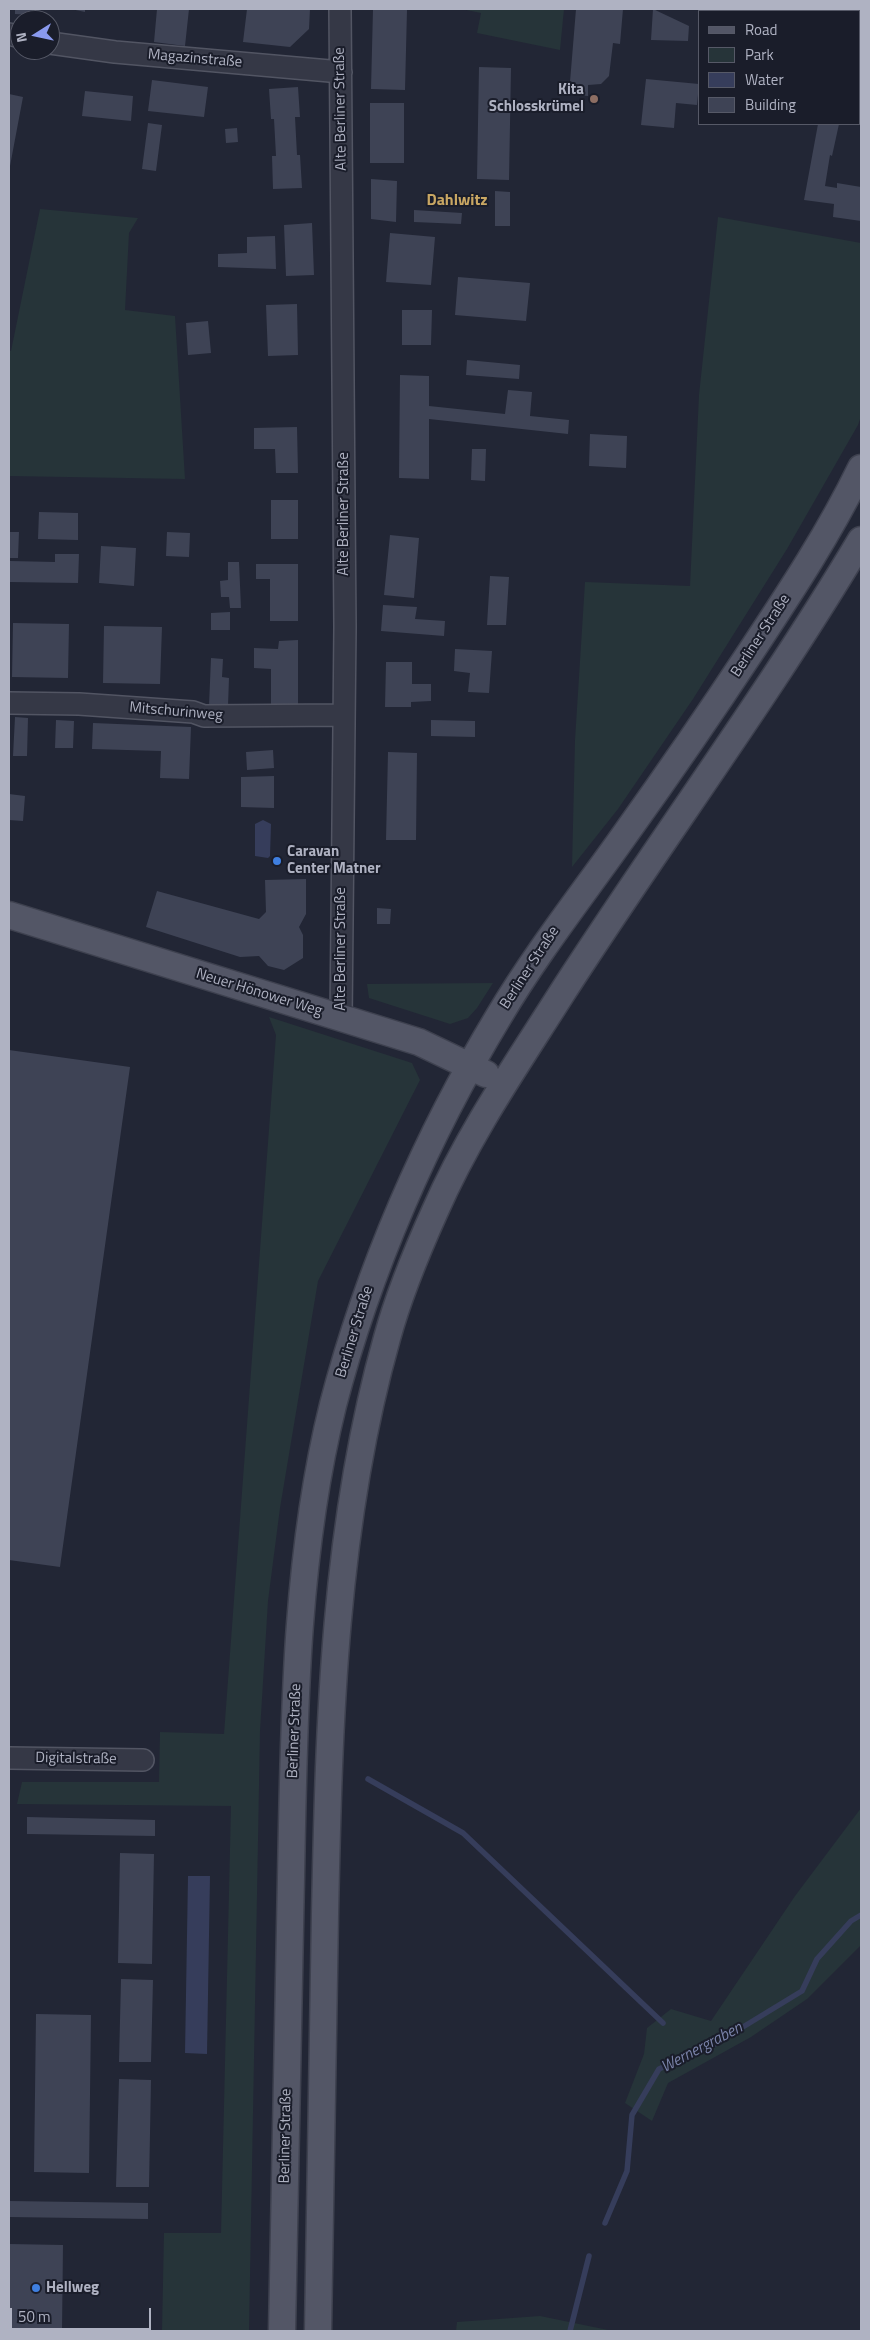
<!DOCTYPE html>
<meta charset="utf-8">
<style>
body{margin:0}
#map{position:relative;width:870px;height:2340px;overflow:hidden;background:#222635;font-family:"Titillium Web",sans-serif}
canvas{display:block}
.frame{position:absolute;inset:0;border:10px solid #afb2c2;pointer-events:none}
.legend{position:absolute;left:698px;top:10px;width:162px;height:115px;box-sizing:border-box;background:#1a1d2a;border:1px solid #565967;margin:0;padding:6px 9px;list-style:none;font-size:15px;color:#afb2c2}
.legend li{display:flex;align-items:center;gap:10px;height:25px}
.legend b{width:25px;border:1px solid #565967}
.north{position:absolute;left:10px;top:10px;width:50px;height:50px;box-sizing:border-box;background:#1a1d2a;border:1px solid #565967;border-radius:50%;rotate:260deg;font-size:14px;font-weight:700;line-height:20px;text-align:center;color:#afb2c2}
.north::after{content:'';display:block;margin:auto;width:18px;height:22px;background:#8999ee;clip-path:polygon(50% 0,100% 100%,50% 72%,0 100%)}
.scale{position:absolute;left:10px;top:2308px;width:141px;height:22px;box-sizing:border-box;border:2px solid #afb2c2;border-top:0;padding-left:6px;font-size:15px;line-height:18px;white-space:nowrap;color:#afb2c2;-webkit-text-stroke:4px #1a1d2a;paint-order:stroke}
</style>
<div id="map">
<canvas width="870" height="2340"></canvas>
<div class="frame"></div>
<ul class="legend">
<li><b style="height:6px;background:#535666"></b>Road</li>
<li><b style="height:14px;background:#263439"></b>Park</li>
<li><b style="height:14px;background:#363d5b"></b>Water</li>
<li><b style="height:14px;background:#3e4355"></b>Building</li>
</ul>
<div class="north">N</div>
<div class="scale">50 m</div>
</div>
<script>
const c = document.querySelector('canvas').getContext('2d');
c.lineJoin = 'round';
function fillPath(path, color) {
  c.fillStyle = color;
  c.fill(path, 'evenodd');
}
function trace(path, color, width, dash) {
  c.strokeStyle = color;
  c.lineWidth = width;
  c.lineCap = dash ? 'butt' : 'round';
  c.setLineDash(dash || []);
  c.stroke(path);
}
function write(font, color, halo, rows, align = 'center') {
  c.font = font + ' "Titillium Web",sans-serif';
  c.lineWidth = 4;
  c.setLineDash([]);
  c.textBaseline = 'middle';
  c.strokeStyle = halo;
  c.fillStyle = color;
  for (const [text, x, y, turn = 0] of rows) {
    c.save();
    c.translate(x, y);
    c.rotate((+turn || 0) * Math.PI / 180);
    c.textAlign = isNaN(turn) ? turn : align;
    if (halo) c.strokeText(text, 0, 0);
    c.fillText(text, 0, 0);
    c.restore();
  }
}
fillPath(new Path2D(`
 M462,9h102l-4,41 -83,-17 4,-20z
 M40,209l98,9 -9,15 -4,77 50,6 10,163 -176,-3v-126l2,1z
 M718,217l143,26v173l-3,9 -71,124 -94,150 -75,110 -46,58 3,-127 10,-158 105,4 9,-191z
 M493,983l-16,25 -9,10 -18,6 -81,-26 -2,-14z
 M269,1017l143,46 8,17 -102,201 -38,227 -12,93 -8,130 -11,600h-87l2,-98h57l10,-427 -214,-2 5,-22h137l1,-50 64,2 52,-699z
 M861,1808v137l-54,54 -56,38 -83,46 -16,38 -27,-18 19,-49 3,-26 24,-19 40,12 84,-125z
 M540,2316l73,15h-157l1,-9z`), '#263439');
fillPath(new Path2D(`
 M263,820l8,4 -1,32 -2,2 -13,-2v-32z
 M188,1876h22l-3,178 -22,-1z`), '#363d5b');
trace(new Path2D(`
 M368,1779l95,54 200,190
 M605,2223l22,-52 5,-56 27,-46 56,-25 87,-53 15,-32 34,-38 10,-6
 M570,2331l19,-75`), '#363d5b', 5.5);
fillPath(new Path2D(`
 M15,9h18v6l-18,-1z
 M71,9h14v3z
 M157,9h32l-4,37 -31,-4z
 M247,9h63l-1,20 -19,18 -47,-5z
 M373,9l34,1 -2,80 -34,-1z
 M576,9h47l-3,35 -7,-1 -4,33 -8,8 -13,1v11l-19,-2z
 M653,9l36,17 -1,15 -37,-1z
 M479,67l32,1 -2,112 -32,-1z
 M646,79l53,5 -2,21 -21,-2 -2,25 -33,-3z
 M152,80l56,7 -4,30 -56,-6z
 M298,87l2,30h-5l2,38h3l2,33 -29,1 -1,-33h4l-2,-37h-3l-2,-30z
 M85,91l48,5 -2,25 -49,-5z
 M9,94l14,3 -13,69h-1z
 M370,103h34v60h-34z
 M148,123l14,2 -6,46 -14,-2z
 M818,124h21l-7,32 -2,-1 -5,31 12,2v-5l24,4v34l-28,-4 1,-13 -30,-4z
 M237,128l1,14 -12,1 -1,-14z
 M371,179l26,2 -1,41 -25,-3z
 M495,191l15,1v34h-15z
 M414,210l48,3 -1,11 -47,-2z
 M312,223l2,52 -28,1 -2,-51z
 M390,233l45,4 -4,48 -45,-3z
 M275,236l1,33 -58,-2v-13l29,-1v-16z
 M458,277l72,6 -4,38 -71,-6z
 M297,304l1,51 -30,1 -2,-51z
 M402,310h30l-1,35h-29z
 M208,321l3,32 -23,2 -2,-32z
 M467,360l53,5 -1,14 -53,-4z
 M400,375l29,1v30l76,8 3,-24 24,2 -2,24 39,4 -1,14 -139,-15v60l-30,-1z
 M297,427l1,46h-22l-1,-24h-21v-21z
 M590,434l37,2 -1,32 -37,-2z
 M472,449h14l-1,32 -14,-1z
 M271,500h27v39h-27z
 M39,512l39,1v27l-40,-1z
 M9,532h10l-1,26h-9z
 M167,532l23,1 -1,24 -23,-1z
 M390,535l29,3 -5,60 -30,-3z
 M101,546l35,2 -2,38 -35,-3z
 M55,554h24l-1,29 -68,-1v-21l45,1z
 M228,562h11l2,46h-11l-1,-11h-8l-1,-16 8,-1z
 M256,564h42v57h-28v-42h-14z
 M490,576l19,1 -3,48h-19z
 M383,605l34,2 -2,12 30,2 -1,15 -63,-5z
 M230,612v18h-19v-17z
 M13,623l56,1 -1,54 -56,-1z
 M104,626l58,1 -2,57 -57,-1z
 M298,640v64h-27v-35l-17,-1v-20l24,1 1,-8z
 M455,649l37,2 -3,42 -21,-1 2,-19 -16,-2z
 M211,658l12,1 -1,18 7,1 -1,28h-19z
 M386,662h26v22h19v17l-20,1v5h-26z
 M15,717l13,1 -1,38h-14z
 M56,720l18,1 -1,27h-18z
 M431,720l44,1v16l-44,-1z
 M93,723l98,4 -2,52 -29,-1 1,-27 -69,-2z
 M273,750l1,18 -27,2 -1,-18z
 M388,752l29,1 -1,87h-30z
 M274,776v32l-33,-1v-30z
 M9,794l16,2 -2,25 -14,-1z
 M306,879v35l-7,13 4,8v23l-19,12 -16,-4 -9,-10 -19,1 -94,-30 11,-36 102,28 7,-7 -1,-32z
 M377,908l14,1 -1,15h-13z
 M9,1050l121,17 -70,500 -51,-7z
 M27,1817l128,3v16l-128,-2z
 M120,1853l34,1 -2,110 -34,-1z
 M121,1979l32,1 -2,82h-32z
 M36,2014l55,1 -2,158 -55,-1z
 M119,2079l32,1 -2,107h-33z
 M9,2201l139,2v16l-139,-2z
 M9,2244l54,1 -1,86h-53z`), '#3e4355');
const minor = new Path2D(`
 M340,9l5,618 -4,392
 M756,9l5,2
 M9,34l11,3
 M50,43l65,9 226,20
 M859,60l2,1
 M9,703l70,1 114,8 11,4 139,-1
 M9,1758l134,2`);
const major = new Path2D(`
 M9,915l410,127 67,32
 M282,2331c3,-151 6,-303 9,-454 3,-156 4,-320 42,-472 35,-135 94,-270 166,-389 38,-64 84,-122 127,-183 43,-60 85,-121 126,-183 39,-59 78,-118 109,-182
 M318,2331c2,-139 5,-278 7,-417 4,-193 9,-389 62,-576 12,-44 30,-87 48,-127 34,-78 82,-147 127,-218 98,-152 206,-297 299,-453`);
trace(minor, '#525563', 24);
trace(major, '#3e414f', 29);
trace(minor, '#353846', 21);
trace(major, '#535666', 26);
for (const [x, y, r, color] of [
 [594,99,5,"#8d6e63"],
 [277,861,5,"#3f7fe0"],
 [36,2288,5,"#3f7fe0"]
]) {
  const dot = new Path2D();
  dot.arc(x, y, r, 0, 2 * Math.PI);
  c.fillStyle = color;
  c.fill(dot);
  trace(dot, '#1a1d2a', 2);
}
write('15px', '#afb2c2', '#1a1d2a', [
 ["Magazinstraße",195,59,5],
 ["Alte Berliner Straße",341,109,-91],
 ["Alte Berliner Straße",344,514,-90],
 ["Berliner Straße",761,636,-57],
 ["Mitschurinweg",176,712,5],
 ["Alte Berliner Straße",341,949,-90],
 ["Berliner Straße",530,968,-57],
 ["Neuer Hönower Weg",259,993,17],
 ["Berliner Straße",355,1332,-73],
 ["Berliner Straße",295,1731,-88],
 ["Digitalstraße",76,1759,1],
 ["Berliner Straße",286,2136,-89]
]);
write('bold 15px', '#afb2c2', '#1a1d2a', [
 ["Kita",584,90,"right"],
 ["Schlosskrümel",584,107,"right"],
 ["Caravan",287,852],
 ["Center Matner",287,869],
 ["Hellweg",46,2288]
], 'left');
write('bold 16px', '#c9a763', '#1a1d2a', [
 ["Dahlwitz",457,201]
]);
write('italic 16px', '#7a83a9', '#1a1d2a', [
 ["Wernergraben",702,2048,-28]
]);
</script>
